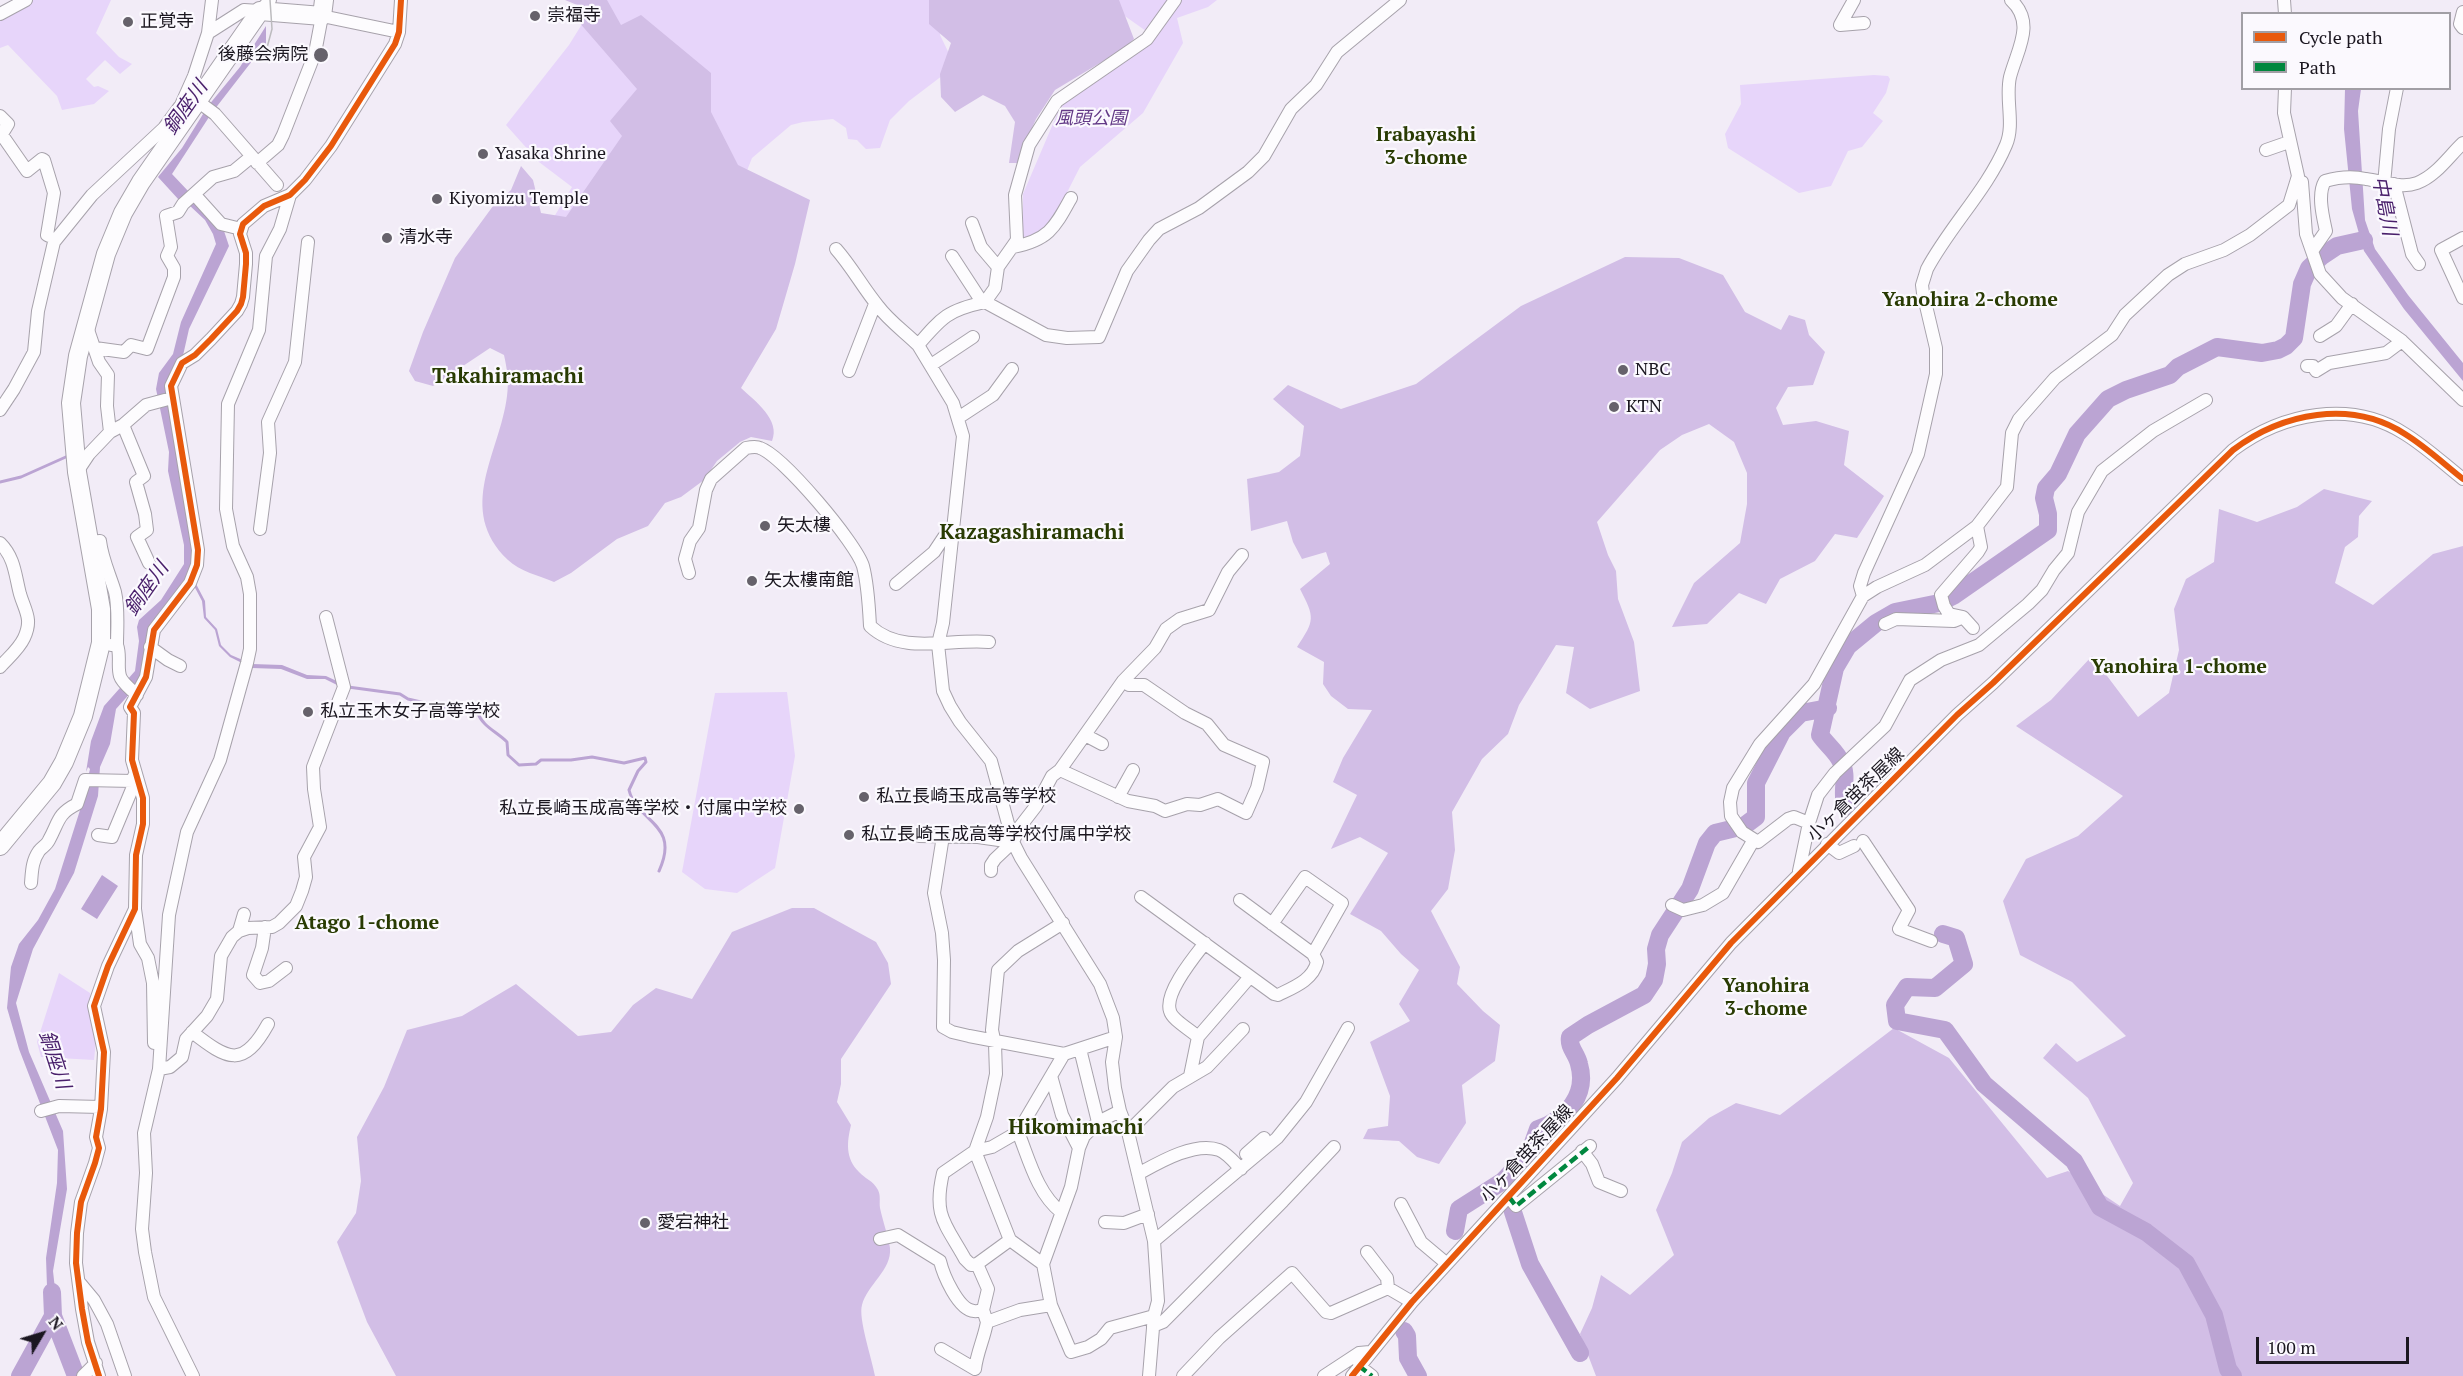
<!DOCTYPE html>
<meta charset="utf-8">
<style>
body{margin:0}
#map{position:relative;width:2463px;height:1376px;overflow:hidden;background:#f2ecf7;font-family:"PT Serif",serif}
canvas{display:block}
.legend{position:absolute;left:2241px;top:12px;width:210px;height:78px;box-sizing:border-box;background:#fbf9fe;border:2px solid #a19fa5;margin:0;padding:8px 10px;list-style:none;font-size:18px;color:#1b1720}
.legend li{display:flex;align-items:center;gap:12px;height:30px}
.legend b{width:30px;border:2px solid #a19fa5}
.north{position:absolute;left:12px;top:1304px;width:60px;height:60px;-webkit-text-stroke:4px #fbf9fe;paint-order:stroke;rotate:52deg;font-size:16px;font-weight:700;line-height:24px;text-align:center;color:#1b1720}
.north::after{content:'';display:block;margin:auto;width:21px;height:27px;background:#1b1720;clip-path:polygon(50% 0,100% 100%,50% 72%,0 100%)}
.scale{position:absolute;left:2256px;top:1337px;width:153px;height:27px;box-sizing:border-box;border:3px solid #1b1720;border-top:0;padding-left:8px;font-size:18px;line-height:21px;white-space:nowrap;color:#1b1720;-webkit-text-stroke:4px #fbf9fe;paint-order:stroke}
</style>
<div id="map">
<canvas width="2463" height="1376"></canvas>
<ul class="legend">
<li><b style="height:8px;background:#e8590c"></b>Cycle path</li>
<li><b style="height:8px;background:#00873e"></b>Path</li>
</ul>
<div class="north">N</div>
<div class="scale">100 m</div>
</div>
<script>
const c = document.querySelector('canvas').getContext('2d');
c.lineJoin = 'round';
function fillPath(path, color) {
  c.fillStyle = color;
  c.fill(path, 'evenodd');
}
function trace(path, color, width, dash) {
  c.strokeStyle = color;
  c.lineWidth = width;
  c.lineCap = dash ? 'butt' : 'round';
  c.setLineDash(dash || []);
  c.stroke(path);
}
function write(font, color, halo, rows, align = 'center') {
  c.font = font + ' "PT Serif","Noto Sans JP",serif';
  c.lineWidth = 4.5;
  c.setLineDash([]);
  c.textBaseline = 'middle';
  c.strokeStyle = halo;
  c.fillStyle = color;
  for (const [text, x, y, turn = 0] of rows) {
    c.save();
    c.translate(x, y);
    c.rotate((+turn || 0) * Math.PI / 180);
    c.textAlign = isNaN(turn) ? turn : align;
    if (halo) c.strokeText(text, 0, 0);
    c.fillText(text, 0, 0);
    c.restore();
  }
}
fillPath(new Path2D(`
 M33,0h78l-15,33 23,24 13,7 -12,10 -15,-14 -19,19 8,8 4,-1 11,5 -15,13 -32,6 -5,-14 -49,-51 -8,3v-29l20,-9z
 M597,0h360l-17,35 15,31 -46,35 -19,19 -10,28 -14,1 -9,-9 -9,-1 -2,-11 -13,-9 -30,3 -12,3 -39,33 -15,38 -189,31 24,-40 -33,-25 -33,-37 63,-80z
 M996,0h221l-9,7 -31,11 6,25 -40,70 -63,54 -30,59 -27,16v-48l38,-89 90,-63 -5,-11 -41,-29z
 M1874,75l14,1 2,3 -4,14 -13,20 10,8 -21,26 -14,4 -17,35 -32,7 -71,-45 -3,-14 16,-30 -1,-19z
 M787,692l8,64 -20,112 -38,25 -32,-4 -23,-17 33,-179z
 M59,973l31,20v23l6,24 -2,20 -53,-3 -4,-15z`), '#e7d5fa');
fillPath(new Path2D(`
 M565,0h42l14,25 20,-10 70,58v39l27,53 72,35 -15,64 -19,65 -35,59c14,13 40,32 31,53l-21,-4 -11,5 -23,19 -13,19 -23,17 -16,6 -17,23 -31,13 -46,34 -17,9c-14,-6 -35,-11 -46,-22 -53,-51 -8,-107 -1,-164 2,-14 0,-28 -3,-41l-14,-7 -57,38 -18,-5 -6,-10 14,-39 32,-74 38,-52 18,-16 10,-24 12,14 8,33 25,4 56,-81 -12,-15 27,-32 -59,-68 4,-14z
 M929,0h190l15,39 -9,9 -70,42 -19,29 -19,44h-8l6,-41 -10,-16 -22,-11 -28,17 -14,-15 -1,-23 11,-31 -22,-19z
 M1625,257l54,1 44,17 22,37 36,18 8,-15 16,5 4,15 16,17 -12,33 -25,2 -12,21 7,17 33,-4 33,10 -5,34 40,31 -27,42 -22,-4 -20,27 -35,18 -14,25 -27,-11 -32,31 -35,3 22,-44 46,-40 7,-39v-31l-13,-31 -25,-18 -27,11 -22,15 -63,72 11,33 8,16 2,28 16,43 6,49 -50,18 -24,-16 8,-46 -18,-2 -37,60 -11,29 -26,25 -30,53 3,38 -7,39 -17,22 29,56 -3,17 26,27 17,14 -5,36 -33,24 4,38 -27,41 -22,-7 -18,-16 -36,-2 5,-10 20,-3 2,-30 -20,-54 40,-21 -11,-17 20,-34 -18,-16 -20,-23 -31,-17 38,-61 -28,-16 -29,12 26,-54 -24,-13 10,-24 29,-48 -24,-1 -17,-13 -8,-12 1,-22 -27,-15c18,-27 18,-29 3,-58l30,-25 -4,-12 -24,7 -9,-17 -6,-21 -36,10 -4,-52 32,-7 21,-16 4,-30 -31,-27 15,-14 53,24 75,-25 105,-78z
 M2324,489l48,12 -13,15 -1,21 -13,10 -10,36 38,22 60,-51 30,-8v830h-867l-16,-42 12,-26 9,-33 29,20 44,-40 -18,-45 16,-37 10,-31 27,-24 27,-15 44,12 114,-87 55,30 98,120 21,-7 52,35 13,-23 -45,-85 -45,-40 13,-15 21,19 49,-26 -54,-54 -52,-27 -17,-54 23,-42 52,-23 45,-40 -107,-70 35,-26 41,-44 46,61 31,-24 10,-43 -5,-41 12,-30 28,-17 5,-53 38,13 40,-15z
 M792,908h22l62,34 12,21 3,21 -50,75v25l-4,18 14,23c-4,17 -6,33 8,47 6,7 14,8 19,18 3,6 1,12 2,18 3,14 8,27 10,40 2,22 -23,37 -28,57 -4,13 10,54 13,71h-479l-29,-54 -30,-80 19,-29 5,-32 -4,-44 27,-50 23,-57 55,-14 54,-32 62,52 33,-4 22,-27 23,-17 36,11 40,-67z`), '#d2bee6');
fillPath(new Path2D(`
 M266,26v17l-55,71 -39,60 51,54 6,18 -40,83 -7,31 -10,15 23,172 -1,33 11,21 1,16 11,12 4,16 10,10 21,9 30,1 25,10 19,1 15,7v4l-16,-8h-18l-26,-10 -29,-1 -22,-11 -11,-11 -4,-16 -11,-12 -2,-17 -10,-19 -22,20 -28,78 -26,29 -6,35 -10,23 -2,29 -24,77 -41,76 -17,54 13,49 34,79 4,58 -14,82 5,45 -10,-1 -2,-57 11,-75 1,-33 -39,-101 -12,-41 4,-41 8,-23 19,-24 17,-31 26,-82 9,-38 -2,-2 -2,5 5,-31 13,-35 31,-35 4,-30 -2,-14 2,-7 22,-20 23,-36v-19l-16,-74 1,-19 -13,-63 3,-16 14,-19 8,-32 35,-78 -3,-10 -8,-14 -17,-16 -9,-4 -21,-23 24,-29 26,-42 32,-39z
 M2345,89h16l-3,22 7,109 10,29 33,46 55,68v18l-59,-72 -40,-58 -12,-42 -8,-80z
 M102,875l16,11 -21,33 -16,-10z`), '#bba4d3');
trace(new Path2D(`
 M0,482l21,-5 47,-21
 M348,687l52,7 8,5 60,14h10c4,13 19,19 29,29l1,13 11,10 17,-1 5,-4h30l21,-3 32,6 21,-5 1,4 -8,9 -9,19c8,33 52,33 30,81`), '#bba4d3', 3);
trace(new Path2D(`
 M1846,809c-6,-16 3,-32 -5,-47 -4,-10 -15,-18 -21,-27l15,-67 13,-22 28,-23 19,-11 44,-9 14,-7 95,-66v-16l-4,-16 2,-10 12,-14 19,-40 31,-35 18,-9 44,-15 8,-8 39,-20 45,6 16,-3 8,-4 8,-8 8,-54 7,-16 13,-12 15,-10 27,-6
 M1943,934l13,4 8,26 -29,24 -28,-1 -12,18 2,16 48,9 39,54 90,77 26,46 46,25 40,31 28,52 14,54 5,7
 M1513,1212l17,52 50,89
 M1455,1231l4,-22 44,-28 26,-27 9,-25c28,-9 50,-34 41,-65 -2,-10 -11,-17 -9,-27l18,-12 56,-30 10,-15 3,-16 -1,-15 4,-14 30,-46 17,-46 8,-10 29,-7 12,-9v-34l26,-51 19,-19 27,-5
 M52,1292l1,24 23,60
 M1404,1331l3,5 1,22 10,18
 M20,1376l33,-60`), '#bba4d3', 18);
const minor = new Path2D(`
 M1175,0l-28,39 -90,62 -28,44 -14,50 2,45 -19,27 -3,21 -10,14 61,33 21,3 32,-1 28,-66 22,-31 10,-11 40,-21 49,-36 16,-16 27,-47 25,-24 21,-33 63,-52
 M1854,0l-14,25 24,-2
 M2284,0l1,14
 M2463,12l-3,12 3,4
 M0,14l26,-14
 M208,33l4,-33
 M196,100l19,14 62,71
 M0,116l8,8 -8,13
 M2,135l25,36 15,-12 2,1 10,33 -7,42 2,1
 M2266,150l23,-8
 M257,163l21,-18 5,-10 32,-82 7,-37 77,16
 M2298,181l4,1 4,52 14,40 22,24 60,43 61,59
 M2384,184l5,-55 8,-41
 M2394,184l18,70 7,10
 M194,194l27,30 20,5
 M972,223l9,24 17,20
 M2463,238l-22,12 22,48
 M1013,247c36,-7 42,-20 58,-49
 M836,249c16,18 27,39 42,57 11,15 27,26 40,39
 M2312,251l14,-20c-3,-14 -9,-37 -1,-50 14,-4 27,-5 41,-2 16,2 35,10 51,4 19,-7 32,-27 46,-40
 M952,256l30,46
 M985,302c-37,8 -43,15 -67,43l35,58 10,33 -20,187 -5,21 5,47 7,15 10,16 31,39 22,81 8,16 79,126 13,34 3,19 -4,25 3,26 5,23 8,21 26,109 4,60 -4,15 -5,60
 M86,324l13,38 9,13 -1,31 3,26
 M2320,336l16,-10 16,-22
 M95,348l29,4 7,-7 16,4 27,-72v-9l-7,-12 4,-9 -5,-31 12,-4 5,-8 30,-27 21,-6 17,-14
 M931,365l42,-28
 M2307,366h6l3,5 13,-8 57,-10 16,-12
 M849,371l26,-67
 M0,410l14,-21 20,-37 4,-41 16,-69 38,-47 72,-67 17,-23 13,-29 14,-43 36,-23 16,1 10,-11
 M958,418l35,-23 19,-26
 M123,425l21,51 -8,6 9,32 2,16 -10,7 12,26
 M77,472l12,-18 21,-22 13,-7 23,-20 26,-7
 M260,529l10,-76 -2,-31 27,-60 13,-120
 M89,542l11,-1c2,18 10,34 15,51 4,17 2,36 2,53
 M0,543c15,15 15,32 20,51 5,17 13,25 4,44 -5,11 -16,20 -24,29
 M689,573l-4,-14 5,-18 9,-13 7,-38 5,-11 35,-31c5,-1 10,-2 14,0 23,8 96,95 103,118 5,19 6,41 7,60 32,30 81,12 119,16
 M896,584l38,-32 10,-15 8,-4
 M1863,596l-3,-10 4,-13 54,-119 18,-80v-26l-13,-55 -1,-8 5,-16c23,-43 60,-79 79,-124 9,-21 -1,-46 4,-68 7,-27 26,-54 1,-77
 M1885,624l11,-5 58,2 5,-2
 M1973,628l-10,-11 -14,-3 -5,-8 -3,-11 37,-43 3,-5 -4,-21
 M111,645h6c4,10 0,21 3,31 2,7 11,13 17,19
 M150,647l18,13 12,6
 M1085,735l17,9
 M1060,770l68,31 27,5 10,5 22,-7 13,1 18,-6 28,14 11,-25 6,-26 -39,-17 -17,-21 -22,-11 -41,-28h-15l-6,-4
 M1118,797l15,-27
 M1809,823l-15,-6 -6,2 -30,23 -16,-10 -11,-16 -1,-14 3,-14 27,-44 54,-60 49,-88 14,-9 48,-22 52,-39 30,-39 5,-54 7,-14 36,-41 57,-43 13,-20 43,-40 17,-11 39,-14 26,-15 39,-30 9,-29 -14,-63 1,-25
 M98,835l14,2 20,-48 2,-13
 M919,836l59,1 35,5
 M943,836l-9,57 8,40 2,27 -1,67 9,5 17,4 95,18
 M1863,841l46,69 -10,19 32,12
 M1827,844l12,9 15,-7
 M991,871v-6l4,-6 18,-17 6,-14 17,-22 16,-30 8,-6 63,-89 32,-33 11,-19 14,-10 29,-9 19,-38 14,-17
 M1799,871l10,-48 9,-28 17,-22 50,-47 25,-46 31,-20 38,-15 49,-41 14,-14 12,-20 14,-17 10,-41 24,-41 51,-40 53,-31
 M31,883c1,-12 1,-22 8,-32 3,-4 8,-6 10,-11 10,-18 8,-26 28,-36l8,-24 48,1
 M1141,897l133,97 4,1c16,-8 35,-15 39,-33l-4,-8 -73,-54
 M1672,905l11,5 20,-5 20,-12 30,-52
 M135,909l5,35 8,14 5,25 1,60
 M1272,924l33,-47 37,26 -29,51
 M265,927l-3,21 -9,27 7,8 9,-2 17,-13
 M239,931l5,-17
 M192,1032c36,28 51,37 76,-8
 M1198,1037c-7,-7 -26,-17 -28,-26 -6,-18 24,-54 35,-68
 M159,1069l11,-2 12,-10 4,-18 21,-23 10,-17 4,-43 11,-19 7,-6 9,-3 24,-1 7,-4 17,-17 6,-15 4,-14 -2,-20 16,-30 -6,-38 -1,-22 31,-80 -18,-70
 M1051,1076l11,39 17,33 -8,39 -28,77 8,41 20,47 17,-5 13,-8 9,-11 44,-12
 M1190,1076l8,-39 51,-59
 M41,1111l18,-5 42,1
 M1098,1122l22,-11
 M1018,1132c11,27 19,61 43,80
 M1128,1132l45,-45 34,-20 36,-38
 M1079,1148l5,-12 14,-14 -18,-73
 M1582,1151l10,13 7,18 22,9
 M1246,1154l18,-16
 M1138,1174c20,-11 57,-33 81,-24 8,3 16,13 22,19
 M1509,1197l7,9 74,-60
 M1401,1204l20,38 25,21
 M1105,1222l19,1 24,-9
 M880,1239l18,-4 42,26c3,13 18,49 34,50 1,1 8,-1 9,-1l4,12 33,-12 31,-5
 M1010,1240l-33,24 -6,1 -6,-6c-20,-36 -32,-43 -22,-86l32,-22 12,-34 9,-43 -1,-30 -3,-14 6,-60 20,-19 45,-28
 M1154,1241l123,-103 29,-36 42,-74
 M1367,1252l20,26 1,10
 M977,1264l11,25 -5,21
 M1043,1264l-33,-24 -35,-89 17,-4 26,-15 46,-78 52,-17
 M79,1282l15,18 13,24 18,52
 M1153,1326l10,-4 120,-121 51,-54
 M941,1349l34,20c2,-17 9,-30 12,-47
 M1359,1366l13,10
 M83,1376l13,-13
 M99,1376l-11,-34 -6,-33 -6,-46 1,-30 4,-31 14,-39 4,-15 -3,-11 5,-28 3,-57 -10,-46 14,-40 27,-57 1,-54 7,-31v-26l-11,-38 2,-47 -4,-6 16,-30 8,-47 36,-47 7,-18 1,-15 -27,-164 11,-23 13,-8 16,-16 26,-28 4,-7 2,-7 3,-33v-11l-6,-19 3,-10 21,-18 26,-11 15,-15 26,-34 64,-102 4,-12 2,-32
 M193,1376l-39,-79 -9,-45 -3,-23 4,-56 -2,-40 15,-64 10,-154 18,-83 33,-72 27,-97 3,-14v-55l-3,-17 -14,-31 -7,-37 2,-105 31,-74 7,-74 14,-27 10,-34
 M1183,1376l36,-38 73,-65 34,39 5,1 57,-25 24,14
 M1324,1376l35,-23 11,-1
 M1352,1376l60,-74 205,-224 114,-135 226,-228 36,-32 240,-233c49,-37 118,-51 172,-16 21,13 39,30 58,45`);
const highway = new Path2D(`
 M0,846l52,-63 12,-21 19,-46 18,-73v-34l-24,-137 -6,-69 7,-47 28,-102 17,-41 18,-31 119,-171 62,5 2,-16`);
trace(minor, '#a7a2ab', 14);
trace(highway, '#a7a2ab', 20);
trace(minor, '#fdfcfe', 12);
trace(highway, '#fdfcfe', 18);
trace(new Path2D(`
 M264,59l8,-30 -2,-29`), '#bcbbbe', 1.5);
trace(new Path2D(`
 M1509,1197l7,9 74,-60
 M1359,1366l13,10`), '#00873e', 4.5, [9, 4.5]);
trace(new Path2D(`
 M99,1376l-11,-34 -6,-33 -6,-46 1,-30 4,-31 14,-39 4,-15 -3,-11 5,-28 3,-57 -10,-46 14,-40 27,-57 1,-54 7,-31v-26l-11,-38 2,-47 -4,-6 16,-30 8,-47 36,-47 7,-18 1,-15 -27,-164 11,-23 13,-8 16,-16 26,-28 4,-7 2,-7 3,-33v-11l-6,-19 3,-10 21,-18 26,-11 15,-15 26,-34 64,-102 4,-12 2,-32
 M1352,1376l60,-74 205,-224 114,-135 226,-228 36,-32 240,-233c49,-37 118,-51 172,-16 21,13 39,30 58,45`), '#e8590c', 6);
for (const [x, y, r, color] of [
 [535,16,6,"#66626b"],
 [128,22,6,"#66626b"],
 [321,55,8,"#66626b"],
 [483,154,6,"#66626b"],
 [437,199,6,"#66626b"],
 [387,238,6,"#66626b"],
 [1623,370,6,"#66626b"],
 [1614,407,6,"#66626b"],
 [765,526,6,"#66626b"],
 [752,581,6,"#66626b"],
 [308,712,6,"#66626b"],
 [864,797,6,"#66626b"],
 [799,809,6,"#66626b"],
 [849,835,6,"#66626b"],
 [645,1223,6,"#66626b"]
]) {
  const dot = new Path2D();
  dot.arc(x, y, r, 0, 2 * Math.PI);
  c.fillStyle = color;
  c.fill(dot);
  trace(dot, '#fbf9fe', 2);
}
write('18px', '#1b1720', '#fbf9fe', [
 ["崇福寺",547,16],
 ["正覚寺",140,22],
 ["後藤会病院",308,55,"right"],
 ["Yasaka Shrine",495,154],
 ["Kiyomizu Temple",449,199],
 ["清水寺",399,238],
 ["NBC",1635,370],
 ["KTN",1626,407],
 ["矢太樓",777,526],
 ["矢太樓南館",764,581],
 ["私立玉木女子高等学校",320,712],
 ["私立長崎玉成高等学校",876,797],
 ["私立長崎玉成高等学校・付属中学校",787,809,"right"],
 ["私立長崎玉成高等学校付属中学校",861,835],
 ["愛宕神社",657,1223]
], 'left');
write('italic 18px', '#633a87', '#fbf9fe', [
 ["風頭公園",1091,119]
]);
write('18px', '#1b1720', '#fbf9fe', [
 ["小ヶ倉蛍茶屋線",1856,795,-44],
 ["小ヶ倉蛍茶屋線",1527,1154,-47]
]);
write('italic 20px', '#491f6b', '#fbf9fe', [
 ["銅座川",186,108,-55],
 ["中島川",2384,206,79],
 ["銅座川",147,589,-55],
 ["銅座川",54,1060,72]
]);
write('bold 20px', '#293b03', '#fbf9fe', [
 ["Irabayashi",1426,135],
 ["3-chome",1426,158],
 ["Yanohira 2-chome",1970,300],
 ["Yanohira 1-chome",2179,667],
 ["Atago 1-chome",367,923],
 ["Yanohira",1766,986],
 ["3-chome",1766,1009]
]);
write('bold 21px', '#293b03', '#fbf9fe', [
 ["Takahiramachi",508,377],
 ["Kazagashiramachi",1032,533],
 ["Hikomimachi",1076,1128]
]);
</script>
